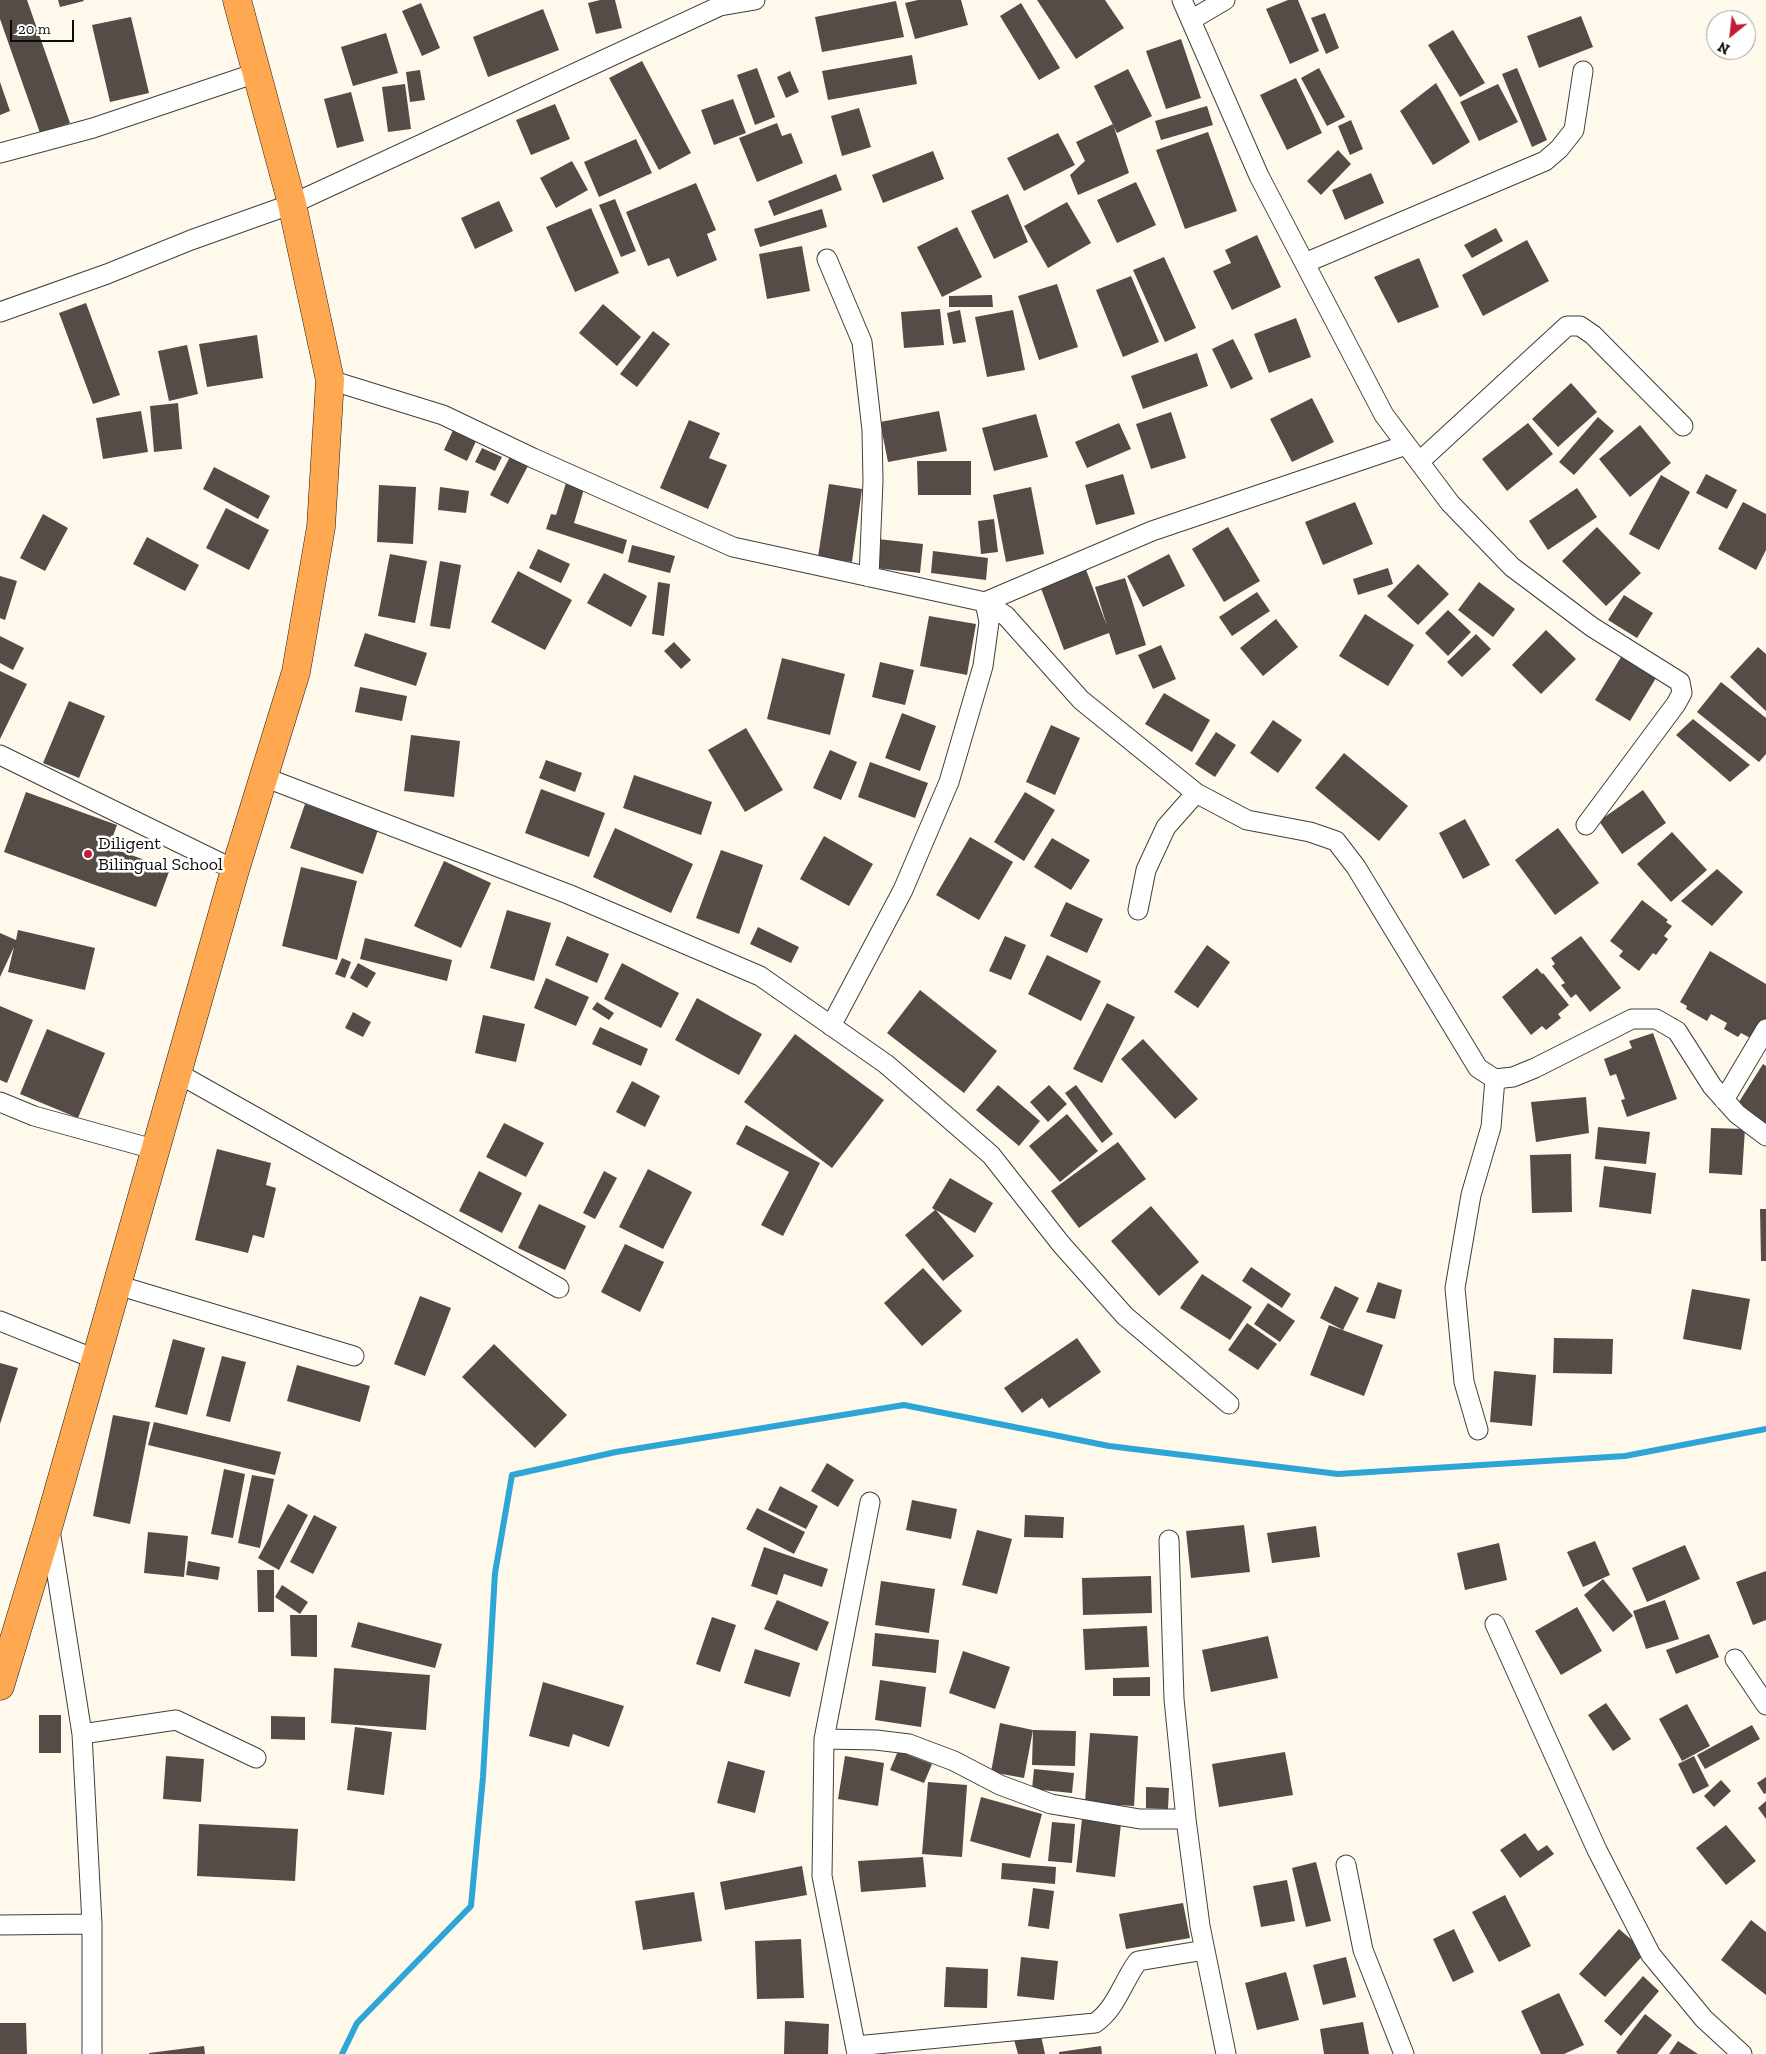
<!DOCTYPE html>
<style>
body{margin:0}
#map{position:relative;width:1766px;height:2054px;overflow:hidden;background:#fff9eb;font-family:"Zilla Slab",serif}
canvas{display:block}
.north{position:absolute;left:1706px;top:10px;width:50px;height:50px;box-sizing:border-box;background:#fff;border:1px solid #9e9e9e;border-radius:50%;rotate:209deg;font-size:14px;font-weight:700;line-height:20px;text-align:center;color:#0c0c0c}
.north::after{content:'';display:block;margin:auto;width:18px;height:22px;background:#c51b35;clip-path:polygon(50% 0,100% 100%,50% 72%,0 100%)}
.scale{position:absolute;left:10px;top:20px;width:64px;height:22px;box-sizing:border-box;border:2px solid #0c0c0c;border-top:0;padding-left:6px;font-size:15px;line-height:18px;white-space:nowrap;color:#0c0c0c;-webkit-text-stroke:4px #fff;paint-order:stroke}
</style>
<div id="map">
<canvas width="1766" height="2054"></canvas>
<div class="north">N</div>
<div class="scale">20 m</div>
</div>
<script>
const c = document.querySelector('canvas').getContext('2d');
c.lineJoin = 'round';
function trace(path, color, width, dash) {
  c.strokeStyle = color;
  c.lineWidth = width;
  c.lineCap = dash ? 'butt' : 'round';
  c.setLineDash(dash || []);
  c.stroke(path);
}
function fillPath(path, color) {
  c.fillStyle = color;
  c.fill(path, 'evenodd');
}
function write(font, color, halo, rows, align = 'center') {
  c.font = font + ' "Zilla Slab",serif';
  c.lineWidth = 5;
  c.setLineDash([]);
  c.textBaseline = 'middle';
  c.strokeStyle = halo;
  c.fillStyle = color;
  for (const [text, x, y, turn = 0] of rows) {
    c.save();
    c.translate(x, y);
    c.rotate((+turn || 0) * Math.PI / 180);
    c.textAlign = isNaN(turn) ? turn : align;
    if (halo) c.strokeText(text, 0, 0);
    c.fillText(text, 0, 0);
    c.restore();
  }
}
trace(new Path2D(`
 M342,2054l15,-31 114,-117 12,-129 12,-204 17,-98 104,-23 288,-47 205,41 229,28 287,-18 141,-27`), '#2da5d7', 6);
fillPath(new Path2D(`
 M0,0h27l43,123 -30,10 -40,-114z
 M58,0h25l1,1 -24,6z
 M600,0h15l7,28 -26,6 -8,-31z
 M918,0h43l7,25 -53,14 -10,-36z
 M1037,0h68l19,28 -48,31z
 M1288,0h10l21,51 -29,13 -24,-55z
 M896,1l8,36 -82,15 -7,-35z
 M421,3l19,45 -18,8 -20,-45z
 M1021,3l39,65 -21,12 -39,-64z
 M543,9l16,41 -71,27 -15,-40z
 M1325,13l14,35 -13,6 -15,-36z
 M1581,16l12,31 -54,21 -12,-32z
 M131,17l18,76 -39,9 -18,-77z
 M1453,30l32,53 -25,14 -32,-52z
 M386,33l12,40 -45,13 -12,-39z
 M1181,39l20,59 -35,11 -20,-58z
 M912,55l5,29 -89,16 -6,-29z
 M642,61l49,92 -32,17 -50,-92z
 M757,68l18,49 -20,8 -18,-50z
 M1319,68l26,49 -18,9 -26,-48z
 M1517,68l30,72 -15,7 -30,-73z
 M1128,69l24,47 -35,17 -23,-47z
 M420,70l5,30 -15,2 -4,-30z
 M790,71l9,21 -13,6 -9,-21z
 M1296,78l26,55 -35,17 -27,-55z
 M0,82l10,29 -10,4z
 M1436,83l34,59 -37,23 -33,-54z
 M405,84l6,45 -23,3 -6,-45z
 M1498,84l20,38 -39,19 -19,-39z
 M351,92l13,49 -27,7 -13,-49z
 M733,99l13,34 -32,12 -13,-35z
 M555,104l15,35 -39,16 -15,-35z
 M1207,106l6,19 -52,15 -6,-19z
 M859,108l12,39 -29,9 -11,-40z
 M1351,120l12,29 -13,6 -12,-29z
 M777,123l5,13 9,-3 12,30 -46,19 -18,-44z
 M1113,124l16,49 -51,22 -8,-20 15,-14 -9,-19z
 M1208,132l29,79 -52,18 -29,-79z
 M1058,133l17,32 -51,26 -17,-33z
 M636,139l16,34 -53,24 -15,-35z
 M1338,150l13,14 -30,31 -14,-14z
 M933,151l11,28 -61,24 -11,-28z
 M572,161l16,29 -32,18 -16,-30z
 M1371,173l13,30 -39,17 -13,-30z
 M836,174l6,16 -68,26 -6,-15z
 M1136,182l20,43 -39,18 -20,-43z
 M696,183l20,47 -9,4 10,26 -40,17 -8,-19 -21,8 -22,-54z
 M1008,194l20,48 -34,17 -23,-48z
 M615,199l21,52 -15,6 -22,-52z
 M499,201l14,30 -38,18 -14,-31z
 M1067,202l24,41 -43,25 -24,-42z
 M591,208l28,65 -44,19 -29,-65z
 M822,209l5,18 -67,20 -6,-18z
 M957,227l25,50 -40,20 -25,-50z
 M1496,228l7,13 -31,17 -8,-13z
 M1257,235l24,52 -49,23 -19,-39 18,-8 -6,-13z
 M1527,240l22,41 -66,35 -21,-41z
 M802,246l8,45 -43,8 -8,-45z
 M1164,257l32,71 -31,14 -32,-72z
 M1419,258l20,49 -41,16 -24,-46z
 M1131,276l28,66 -36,15 -27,-67z
 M1057,284l21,63 -39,13 -21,-64z
 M992,295l1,12h-44v-11z
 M86,303l34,92 -27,9 -34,-91z
 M603,304l38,33 -24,29 -38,-33z
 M940,309l4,36 -40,3 -3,-36z
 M960,310l6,32 -13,2 -6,-31z
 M1013,310l12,60 -38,7 -12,-60z
 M1296,318l15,39 -42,16 -15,-39z
 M653,331l17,13 -33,43 -17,-13z
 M257,335l6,43 -56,9 -8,-43z
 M1233,339l20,40 -22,10 -19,-40z
 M187,345l11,49 -29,7 -11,-50z
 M1197,353l11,33 -65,23 -12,-33z
 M1571,383l26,29 -39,35 -26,-28z
 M1312,398l22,44 -42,20 -22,-43z
 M178,403l4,46 -28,3 -4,-46z
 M141,411l7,41 -45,7 -7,-41z
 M939,411l8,40 -59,11 -8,-40z
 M1171,412l15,46 -35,11 -15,-45z
 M1036,414l12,43 -54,14 -12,-43z
 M1598,417l16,14 -40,44 -15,-13z
 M689,420l31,13 -11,25 18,7 -19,44 -48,-21z
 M1119,423l12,26 -44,19 -12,-26z
 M1528,423l25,31 -46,37 -25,-32z
 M1640,425l31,38 -41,34 -31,-38z
 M454,428l23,11 -10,22 -23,-11z
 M482,448l20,9 -7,14 -20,-9z
 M512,453l18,9 -22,42 -18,-9z
 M917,461h54v34h-53z
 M214,467l56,29 -12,23 -55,-30z
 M1123,474l12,40 -39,11 -11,-40z
 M1706,474l31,16 -10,19 -31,-16z
 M1661,475l29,17 -31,58 -30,-16z
 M566,483l18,6 -10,34 53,17 -4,14 -77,-25 5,-15 5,1z
 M829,484l33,5 -10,73 -34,-5z
 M379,485l37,2 -3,57 -36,-2z
 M440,487l29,4 -3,22 -28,-3z
 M1031,487l13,67 -38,8 -13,-67z
 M1577,488l20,29 -49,33 -19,-29z
 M1355,502l18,42 -50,21 -18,-43z
 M1743,502l23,12v36l-10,20 -38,-21z
 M226,508l43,22 -20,40 -43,-22z
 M43,514l25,14 -23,43 -25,-13z
 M994,519l4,33 -17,2 -3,-33z
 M1228,527l32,54 -36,21 -32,-53z
 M1597,527l44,46 -35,33 -44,-45z
 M147,537l52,28 -14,26 -52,-27z
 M878,539l45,5 -3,29 -45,-5z
 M632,545l43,11 -5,17 -42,-11z
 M538,549l32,15 -9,19 -32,-15z
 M933,551l55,7 -2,22 -55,-7z
 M390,554l37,7 -12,62 -37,-7z
 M1169,554l16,32 -42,21 -16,-31z
 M440,561l21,4 -11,64 -20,-3z
 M1418,564l31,30 -31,31 -31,-29z
 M1085,567l22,59 -12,-39 30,-9 21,67 -30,10 -7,-22 -45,17 -25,-67z
 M1388,568l5,16 -35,11 -5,-16z
 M518,571l54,29 -27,50 -54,-28z
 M604,573l43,23 -16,31 -44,-24z
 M0,576l17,5 -12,39 -5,-2z
 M658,582l12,2 -6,52 -12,-2z
 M1479,582l36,27 -22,28 -35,-27z
 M1257,592l13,19 -38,25 -13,-19z
 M1624,595l29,18 -16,25 -29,-18z
 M1448,610l23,22 -23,24 -23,-23z
 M1365,614l49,31 -26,41 -49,-30z
 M929,616l47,8 -9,51 -47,-9z
 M1276,619l22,28 -35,29 -23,-28z
 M1546,630l30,29 -35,35 -29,-29z
 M365,633l62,20 -11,33 -62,-20z
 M1476,634l15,15 -29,28 -15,-15z
 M0,636l24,12 -11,22 -13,-7z
 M674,642l17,18 -10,9 -17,-18z
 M1161,645l15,34 -23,10 -15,-34z
 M1758,647l8,7v57l-36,-34z
 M1621,657l35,21 -26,43 -35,-21z
 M782,658l63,16 -15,61 -63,-16z
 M880,662l34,8 -9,35 -33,-8z
 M0,671l27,13 -27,55z
 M1721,682l45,36v36l-7,8 -62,-50z
 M360,687l47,9 -5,25 -47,-9z
 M1164,693l46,27 -18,32 -47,-28z
 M69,701l36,15 -26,62 -36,-15z
 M902,713l34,13 -16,45 -35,-13z
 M1693,719l57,46 -20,17 -54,-47z
 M1273,720l29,20 -24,33 -28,-20z
 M1051,725l29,13 -25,57 -29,-13z
 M746,728l37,62 -38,22 -37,-62z
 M1216,732l20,13 -21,32 -20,-13z
 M411,735l49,6 -6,56 -50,-6z
 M830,750l27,12 -16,38 -28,-12z
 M1344,753l64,53 -29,35 -64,-53z
 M546,760l36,13 -7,19 -36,-14z
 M870,762l58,21 -13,35 -57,-21z
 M634,775l78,27 -11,33 -78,-27z
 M541,789l64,24 -16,44 -64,-24z
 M1643,790l23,33 -44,31 -23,-33z
 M26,792l91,33 -8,22 61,22 -14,38 -152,-55z
 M1025,792l30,18 -31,51 -30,-19z
 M305,804l73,26 -15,44 -73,-26z
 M1465,819l25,46 -27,14 -24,-46z
 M615,828l78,36 -22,49 -78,-36z
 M1558,828l41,55 -44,32 -40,-55z
 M1672,832l35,38 -36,32 -34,-38z
 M824,836l49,28 -24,42 -49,-27z
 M970,837l43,25 -34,58 -43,-25z
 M1052,838l38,22 -19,30 -37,-23z
 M721,850l42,15 -24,69 -43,-16z
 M444,861l47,22 -30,65 -47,-22z
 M301,867l56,14 -20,79 -55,-14z
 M1717,869l26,23 -31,34 -31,-25z
 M1642,900l26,20 -2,2 6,4 -8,10 4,3 -12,16 -3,-2 -14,18 -20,-15 4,-5 -13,-10z
 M1066,902l37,17 -16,34 -37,-17z
 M507,910l44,13 -17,58 -44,-13z
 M758,927l41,20 -8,16 -41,-19z
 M18,930l77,18 -10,42 -77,-18 6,-25 -14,30v-44l16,7z
 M567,936l42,18 -12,29 -42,-18z
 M1005,936l21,9 -15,35 -22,-9z
 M1581,936l40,52 -31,24 -14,-18 -5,4 -10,-13 4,-2 -13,-17 3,-2 -4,-6z
 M365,938l87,22 -5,21 -87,-22z
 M1207,945l23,17 -32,46 -24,-16z
 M1710,951l56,33v44l-12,12 -13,-7 -3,4 -14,-8 3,-6 -16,-9 -4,7 -21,-12 1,-3 -7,-4z
 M1047,955l54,26 -20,40 -53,-27z
 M342,958l9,4 -6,16 -10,-4z
 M358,963l18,10 -9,15 -17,-10z
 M622,963l57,30 -18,35 -57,-29z
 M1537,968l5,6 1,-1 26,32 -11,9 3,4 -15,12 -4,-4 -11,9 -29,-38z
 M546,978l43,19 -13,29 -42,-18z
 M920,990l77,61 -33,42 -77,-60z
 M697,998l65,36 -23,41 -64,-35z
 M597,1002l17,11 -5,7 -17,-11z
 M1107,1003l28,14 -33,66 -29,-14z
 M0,1006l33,14 -26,63 -7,-3z
 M353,1012l18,10 -8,15 -18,-9z
 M483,1015l42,9 -9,38 -41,-9z
 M600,1027l48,22 -7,17 -49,-22z
 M47,1029l58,24 -27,65 -58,-24z
 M1653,1033l24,66 -50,18 -6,-17 4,-1 -9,-25 -6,2 -6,-17 28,-11 -3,-7z
 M795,1034l89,66 -52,68 -88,-66z
 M1143,1039l55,60 -23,20 -54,-60z
 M1763,1064l3,2v57l-29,-18z
 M632,1081l28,15 -15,31 -29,-15z
 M998,1085l42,36 -21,25 -43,-36z
 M1049,1085l18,19 -19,18 -18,-20z
 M1076,1085l37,49 -11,9 -37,-50z
 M1586,1097l3,36 -53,9 -5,-40z
 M1067,1114l31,37 -38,31 -31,-36z
 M504,1123l40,20 -18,34 -40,-20z
 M746,1125l74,38 -37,73 -22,-11 28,-53 -53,-28z
 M1598,1127l52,5 -4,32 -51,-5z
 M1711,1128l34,1 -3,46 -33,-2z
 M1118,1142l28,37 -67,49 -28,-37z
 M217,1149l54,14 -5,22 10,3 -12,50 -11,-3 -5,18 -53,-13z
 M1571,1154l1,58 -40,1 -2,-58z
 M1604,1166l52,7 -5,41 -52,-7z
 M648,1169l44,23 -29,57 -44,-22z
 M479,1171l43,22 -20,40 -43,-22z
 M604,1171l13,7 -22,41 -12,-6z
 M950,1178l43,25 -18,30 -39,-23 38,46 -31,25 -38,-46 30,-25 -3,-2z
 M539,1204l47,22 -21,44 -47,-22z
 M1151,1206l48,56 -40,34 -48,-55z
 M1760,1209h6v52h-5z
 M625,1244l39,18 -24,50 -39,-20z
 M1251,1267l40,27 -9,14 -40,-27z
 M923,1268l39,43 -40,35 -38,-43z
 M1202,1274l50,33 -22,33 -50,-32z
 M1378,1282l24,8 -7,29 -29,-7z
 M1335,1286l24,12 -16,32 -23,-12z
 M1692,1289l58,10 -9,51 -58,-11z
 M420,1296l31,12 -26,68 -31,-12z
 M1268,1303l27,18 -15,21 -26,-18z
 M1247,1323l30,21 -19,26 -30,-20z
 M1329,1325l54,20 -19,51 -54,-21z
 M1077,1338l24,34 -52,36 -7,-10 -20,15 -18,-25z
 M1554,1338l59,1 -1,35 -59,-1z
 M173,1339l32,9 -18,67 -32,-8z
 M494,1344l73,71 -32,33 -73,-71z
 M222,1356l24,6 -16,60 -24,-6z
 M0,1363l18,5 -18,56z
 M297,1365l73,21 -10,36 -73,-21z
 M1494,1371l42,4 -4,51 -42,-4z
 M113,1415l37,7 -20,102 -37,-8z
 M154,1422l127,30 -6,23 -127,-30z
 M827,1463l27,17 -16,27 -27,-16z
 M224,1469l21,5 -12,64 -22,-4z
 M252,1475l22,4 -14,69 -22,-5z
 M780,1486l38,20 -12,23 -38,-19z
 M912,1500l45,9 -6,30 -45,-9z
 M288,1504l20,11 -29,55 -21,-12z
 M757,1508l48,24 -11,22 -48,-25z
 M314,1515l23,12 -24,47 -23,-12z
 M1025,1515l39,2 -1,21 -39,-1z
 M1244,1525l6,47 -59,6 -5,-47z
 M1316,1526l4,31 -48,6 -5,-30z
 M977,1530l35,9 -15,55 -35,-9z
 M148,1532l40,4 -4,41 -40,-4z
 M1595,1541l15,34 -27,12 -16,-35z
 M1499,1543l8,37 -42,10 -8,-37z
 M1685,1545l15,34 -53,23 -15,-34z
 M764,1547l64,22 -6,18 -38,-13 -7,21 -26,-9z
 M188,1561l32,6 -2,13 -32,-5z
 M257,1570h17v42h-16z
 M1766,1571v49l-13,5 -17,-43z
 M1151,1576l1,37 -69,2 -1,-37z
 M1603,1579l30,37 -20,16 -29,-37z
 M881,1581l54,8 -6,44 -54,-8z
 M282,1585l26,17 -8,12 -25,-17z
 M777,1600l52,22 -12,29 -53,-22z
 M1665,1600l14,39 -33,10 -13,-38z
 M1577,1607l25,44 -41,24 -26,-44z
 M290,1615h27v42l-26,-1z
 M712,1617l24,8 -16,47 -24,-8z
 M358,1622l84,22 -7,24 -84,-21z
 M1147,1626l2,41 -64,3 -2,-41z
 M875,1633l64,7 -3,33 -64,-7z
 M1709,1634l10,23 -43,17 -10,-24z
 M1268,1636l10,42 -67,14 -9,-42z
 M755,1649l45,14 -10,34 -46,-14z
 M963,1651l47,16 -15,42 -46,-16z
 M334,1668l96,7 -4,55 -95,-7z
 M1150,1677v19h-37v-18z
 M880,1680l46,7 -5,40 -46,-7z
 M543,1682l81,24 -15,41 -36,-13 -4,13 -40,-11z
 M1606,1703l25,36 -18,12 -25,-36z
 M1687,1704l23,42 -28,15 -23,-42z
 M39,1715h22v38h-22z
 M271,1716l34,1v23l-34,-1z
 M1000,1723l33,7 -9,48 -33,-6z
 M1752,1725l8,14 -55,30 -8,-14z
 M355,1727l37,5 -8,63 -37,-5z
 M1033,1730l43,1 -1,35 -43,-1z
 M1090,1733l48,3 -4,70 -49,-3z
 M898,1751l34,13 -8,19 -34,-13z
 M1285,1752l8,43 -74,12 -7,-43z
 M166,1756l38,3 -3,43 -38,-3z
 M845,1756l39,7 -6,43 -40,-7z
 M1694,1756l15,30 -16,8 -15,-30z
 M728,1761l37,10 -10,42 -38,-10z
 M1034,1769l40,4 -2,20 -40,-4z
 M1766,1777v16l-2,1 -7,-11z
 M1721,1780l10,11 -17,16 -10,-11z
 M928,1782l39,3 -5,72 -40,-3z
 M1146,1787l23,1 -1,21 -22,-1z
 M981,1797l61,17 -12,44 -60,-17z
 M1766,1801v18l-8,-11z
 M1082,1819l39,5 -6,53 -39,-5z
 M1052,1822l23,2 -3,39 -24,-2z
 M199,1824l99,5 -3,52 -98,-5z
 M1726,1825l30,36 -30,24 -30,-37z
 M1525,1833l13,18 9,-6 7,9 -34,24 -20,-28z
 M923,1857l3,30 -65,5 -3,-31z
 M1316,1862l15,59 -25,6 -14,-59z
 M1002,1863l54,4 -1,17 -54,-5z
 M802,1866l5,29 -82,15 -5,-28z
 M1287,1880l8,41 -34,6 -8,-41z
 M1033,1888l21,3 -5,38 -21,-3z
 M694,1892l8,49 -59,9 -8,-49z
 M1505,1895l26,51 -32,16 -27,-50z
 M1183,1903l7,35 -64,11 -7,-35z
 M1751,1920l15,12v63l-45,-35z
 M1454,1929l20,43 -21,10 -20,-43z
 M1619,1929l27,23 -41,45 -26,-23z
 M801,1939l3,59 -47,1 -2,-58z
 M1021,1957l37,4 -4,39 -37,-4z
 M1346,1957l10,40 -33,8 -10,-40z
 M946,1967l42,2 -1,39 -43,-1z
 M1286,1972l13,48 -42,10 -12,-47z
 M1643,1976l16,15 -38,45 -17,-15z
 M1559,1993l25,52 -20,9h-23l-20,-43z
 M1645,2014l27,21 -15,19h-39l-2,-2z
 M785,2021l44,3 -1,30h-44z
 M1363,2022l6,32h-45l-4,-25z
 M0,2023h26l1,31h-27z
 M1040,2031l5,23h-27l-5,-18z
 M1678,2041l20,13h-29z
 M204,2046l1,8h-56v-1z
 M1101,2046l1,8h-43v-2z`), '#554c48');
const minor = new Path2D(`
 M1182,0l77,176 125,239 66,88 62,64 80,60 88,55 2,11 -6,11 -90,121
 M1191,20l34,-20
 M0,153l93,-25 163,-55
 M827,259l35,83 10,88 1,51 -4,96
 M1305,263l240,-102 14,-12 15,-19 9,-59
 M0,312l107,-38 84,-34 101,-36 428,-198 35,-6
 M330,380l113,35 90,43 200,89 252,55 21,14 75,84 115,93 51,27 63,12 26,9 20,26 122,201 17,11 18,-2 22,-9 97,-49h24l21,12 35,55 25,28 29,22
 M1419,462l148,-136h13l13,9 90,91
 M0,755l235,115
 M264,777l304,117 192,82 126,88 105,91 70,89 64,72 104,88
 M1138,910l8,-40 20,-43 30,-34
 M831,1026l72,-136 46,-108 34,-116 6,-44 -4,-20 167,-71 254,-86
 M179,1074l380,214
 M1724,1100l42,-71
 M0,1102l34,14 123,34
 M117,1285l237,71
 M0,1321l95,38
 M1478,1430l-14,-48 -9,-94 16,-93 20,-68 4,-48
 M50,1530l32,204 10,190v130
 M1169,1540l5,159 12,120
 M1495,1624l102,226 54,105 53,64 38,35
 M1735,1659l31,46
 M82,1734l94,-14 80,38
 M824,1739l52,1 33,4 45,17 46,24 51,19 89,15h46l14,107 26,128
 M1346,1865l17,85 41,104
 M0,1925l92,-1
 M856,2046l239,-23c21,-14 28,-42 43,-62l67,-11
 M857,2054l-35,-178 2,-137 46,-237`);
const trunk = new Path2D(`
 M0,1686l49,-162 186,-654 61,-198 25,-145 9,-147 -38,-176 -55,-204`);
trace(minor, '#3f3f3f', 21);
trace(trunk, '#1d1d1d', 29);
trace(minor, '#fff', 19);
trace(trunk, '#ffa852', 28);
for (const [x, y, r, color] of [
 [88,854,5,"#c51b35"]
]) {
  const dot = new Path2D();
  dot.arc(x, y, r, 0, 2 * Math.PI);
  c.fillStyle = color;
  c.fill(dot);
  trace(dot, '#fff', 2);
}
write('18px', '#0c0c0c', '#fff', [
 ["Diligent",98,844],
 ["Bilingual School",98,865]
], 'left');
</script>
